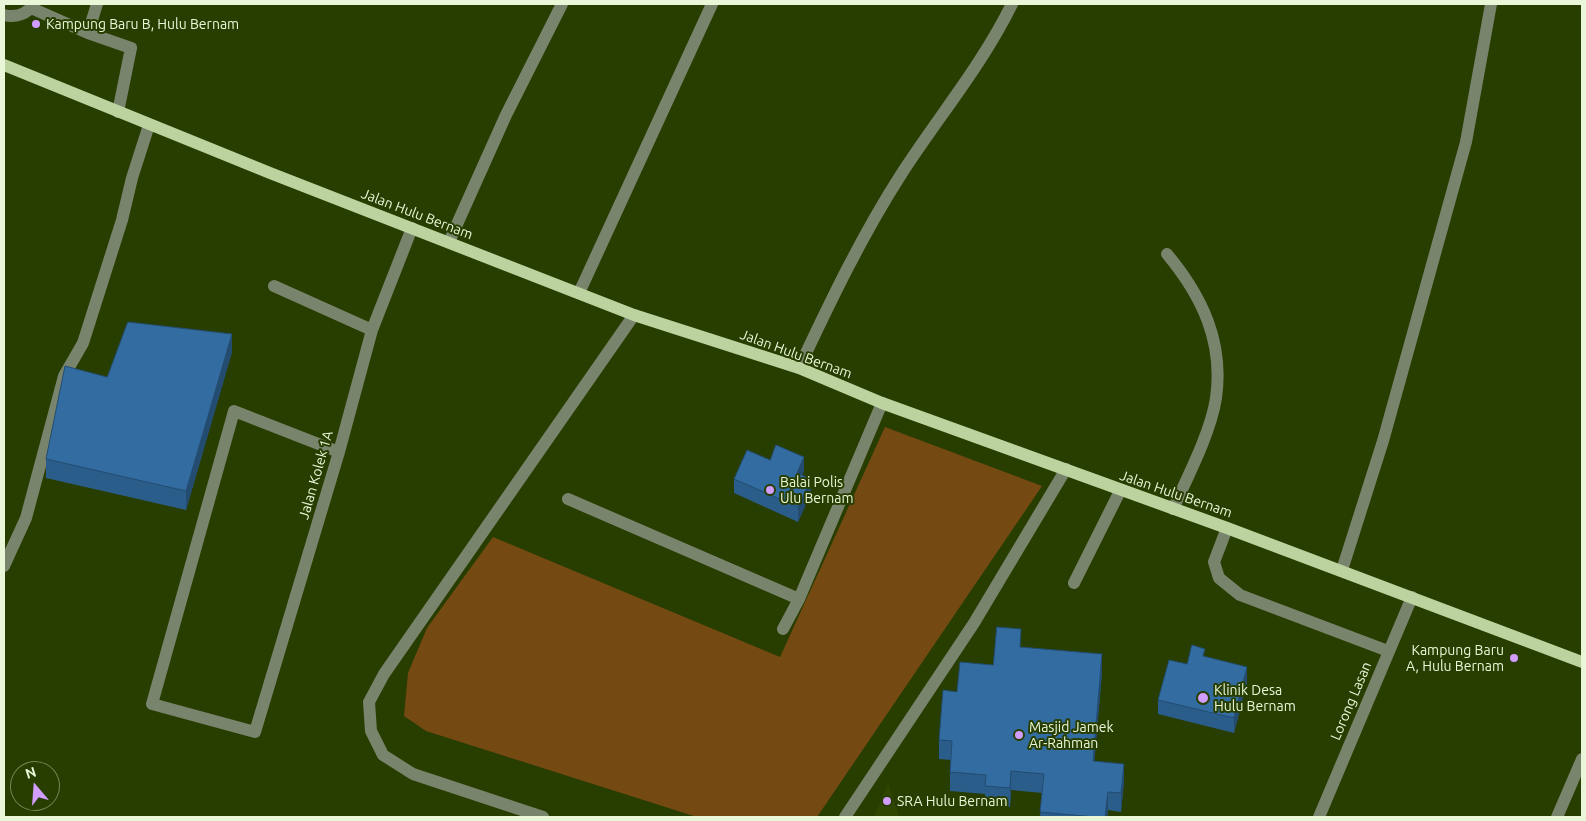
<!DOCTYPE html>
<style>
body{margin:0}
#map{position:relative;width:1586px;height:821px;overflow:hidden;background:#283d00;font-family:Ubuntu,sans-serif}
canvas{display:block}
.frame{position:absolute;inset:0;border:5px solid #e9f7d8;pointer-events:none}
.north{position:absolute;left:10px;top:761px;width:50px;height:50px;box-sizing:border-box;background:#283d00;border:1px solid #758756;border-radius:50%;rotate:342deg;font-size:14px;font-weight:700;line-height:20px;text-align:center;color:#e9f7d8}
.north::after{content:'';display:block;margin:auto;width:18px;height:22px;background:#d19dfe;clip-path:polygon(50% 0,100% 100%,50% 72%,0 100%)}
</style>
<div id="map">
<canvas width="1586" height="821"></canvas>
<div class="frame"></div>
<div class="north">N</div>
</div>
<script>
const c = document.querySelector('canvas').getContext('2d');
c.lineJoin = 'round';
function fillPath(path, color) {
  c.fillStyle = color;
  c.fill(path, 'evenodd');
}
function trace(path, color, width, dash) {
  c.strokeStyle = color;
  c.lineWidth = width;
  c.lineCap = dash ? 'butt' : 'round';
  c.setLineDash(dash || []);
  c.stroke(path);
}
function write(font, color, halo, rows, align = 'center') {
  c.font = font + ' Ubuntu,sans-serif';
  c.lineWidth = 4;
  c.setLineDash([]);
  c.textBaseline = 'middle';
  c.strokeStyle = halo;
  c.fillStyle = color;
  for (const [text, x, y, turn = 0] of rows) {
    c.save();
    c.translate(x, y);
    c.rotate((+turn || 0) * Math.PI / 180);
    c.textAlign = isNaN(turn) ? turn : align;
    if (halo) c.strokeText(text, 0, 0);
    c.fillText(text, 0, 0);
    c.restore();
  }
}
fillPath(new Path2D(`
 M888,784l11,33h-25z`), '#2f4600');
fillPath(new Path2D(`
 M885,427l157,59 -225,331h-120l-271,-86 -22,-15 4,-43 19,-45 66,-91 287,120z`), '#754a12');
trace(new Path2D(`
 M31,8l57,25 43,15 -13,64
 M4,15c12,3 23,-1 30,-11
 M88,33l9,-29
 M449,242l57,-127 56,-111
 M1167,254c35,42 57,88 49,144 -5,34 -29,80 -43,111
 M274,286l98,44
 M579,293l133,-289
 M799,368c31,-66 63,-133 103,-195 37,-57 80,-108 110,-169
 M339,452l-105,-41 -82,293 103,28 84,-280 33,-122 40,-102
 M568,499l231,100
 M1227,528l-13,34 5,16 21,17 148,56
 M4,566l22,-48 38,-142 19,-33 39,-123 10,-42 17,-53
 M1342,570l41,-129 83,-299 25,-138
 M1074,583l46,-92
 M783,629l16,-30 83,-196
 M543,817l-130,-43 -30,-19 -12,-24 -2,-29 15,-28 250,-359
 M845,817l129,-194 92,-154
 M1319,817l93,-220
 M1557,817l25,-58`), '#79846c', 12);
trace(new Path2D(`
 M4,65l266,108 364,142 165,53 83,35 345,125 355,134`), '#bcd3a0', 12);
fillPath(new Path2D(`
 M232,352l-46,158 -140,-32v-19l61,-82z
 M770,460l34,11 -2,4 9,18 -13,29 -64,-29v-14z
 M1021,647l81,26 -8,88 30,21 -3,30 -13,-2 -1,7h-67l2,-24 -31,-3 -1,17 -25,-2v-11l-35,-3v-19l1,-12 -12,-1v-19l18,-48 36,-27z
 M1205,657l42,25 -13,51 -76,-19v-14l29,-36z`), '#2b5d8a');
fillPath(new Path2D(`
 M232,334v18l-46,158v-19z
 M804,457v14l-7,16v-14z
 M811,479v14l-13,29v-15z
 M1102,654v19l-9,106v-18z
 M1247,667v15l-13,51v-15z
 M1124,764v18l-3,30v-19z
 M1011,771v19l-1,17v-19z
 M1108,792v18l-1,7h-2z`), '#234c70');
const building = new Path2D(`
 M128,322l104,12 -46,157 -140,-32 19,-93 42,11z
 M776,445l28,12 -7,16 14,6 -13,28 -64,-28 13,-29 23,10z
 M997,627l24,2 -1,18 82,7 -9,107 31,3 -3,29 -13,-1 -3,25h-10l-55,-5 4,-38 -33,-3 -1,17 -25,-2 1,-11 -36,-3 2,-31 -13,-1 4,-50 14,2 3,-30 33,3z
 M1192,645l13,4 -2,7 44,11 -13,51 -76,-18 11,-40 18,4z`);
fillPath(building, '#326ca0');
trace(building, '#234c70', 1);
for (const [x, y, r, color] of [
 [36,24,5,"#d19dfe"],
 [770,490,5,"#d19dfe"],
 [1514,658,5,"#d19dfe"],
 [1203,698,6,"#d19dfe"],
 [1019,735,5,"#d19dfe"],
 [887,801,5,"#d19dfe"]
]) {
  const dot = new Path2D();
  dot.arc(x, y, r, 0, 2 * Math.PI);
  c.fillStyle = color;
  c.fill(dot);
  trace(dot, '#283d00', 2);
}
write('14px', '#e9f7d8', '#283d00', [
 ["Kampung Baru B, Hulu Bernam",46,24],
 ["Balai Polis",780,482],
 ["Ulu Bernam",780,498],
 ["Kampung Baru",1504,650,"right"],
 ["A, Hulu Bernam",1504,666,"right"],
 ["Klinik Desa",1214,690],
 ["Hulu Bernam",1214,706],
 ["Masjid Jamek",1029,727],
 ["Ar-Rahman",1029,743],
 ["SRA Hulu Bernam",897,801]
], 'left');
write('14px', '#e9f7d8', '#283d00', [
 ["Jalan Hulu Bernam",417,214,21],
 ["Jalan Hulu Bernam",796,354,20],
 ["Jalan Kolek 1A",316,475,-74],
 ["Jalan Hulu Bernam",1176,494,19],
 ["Lorong Lasan",1351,701,-67]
]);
</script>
